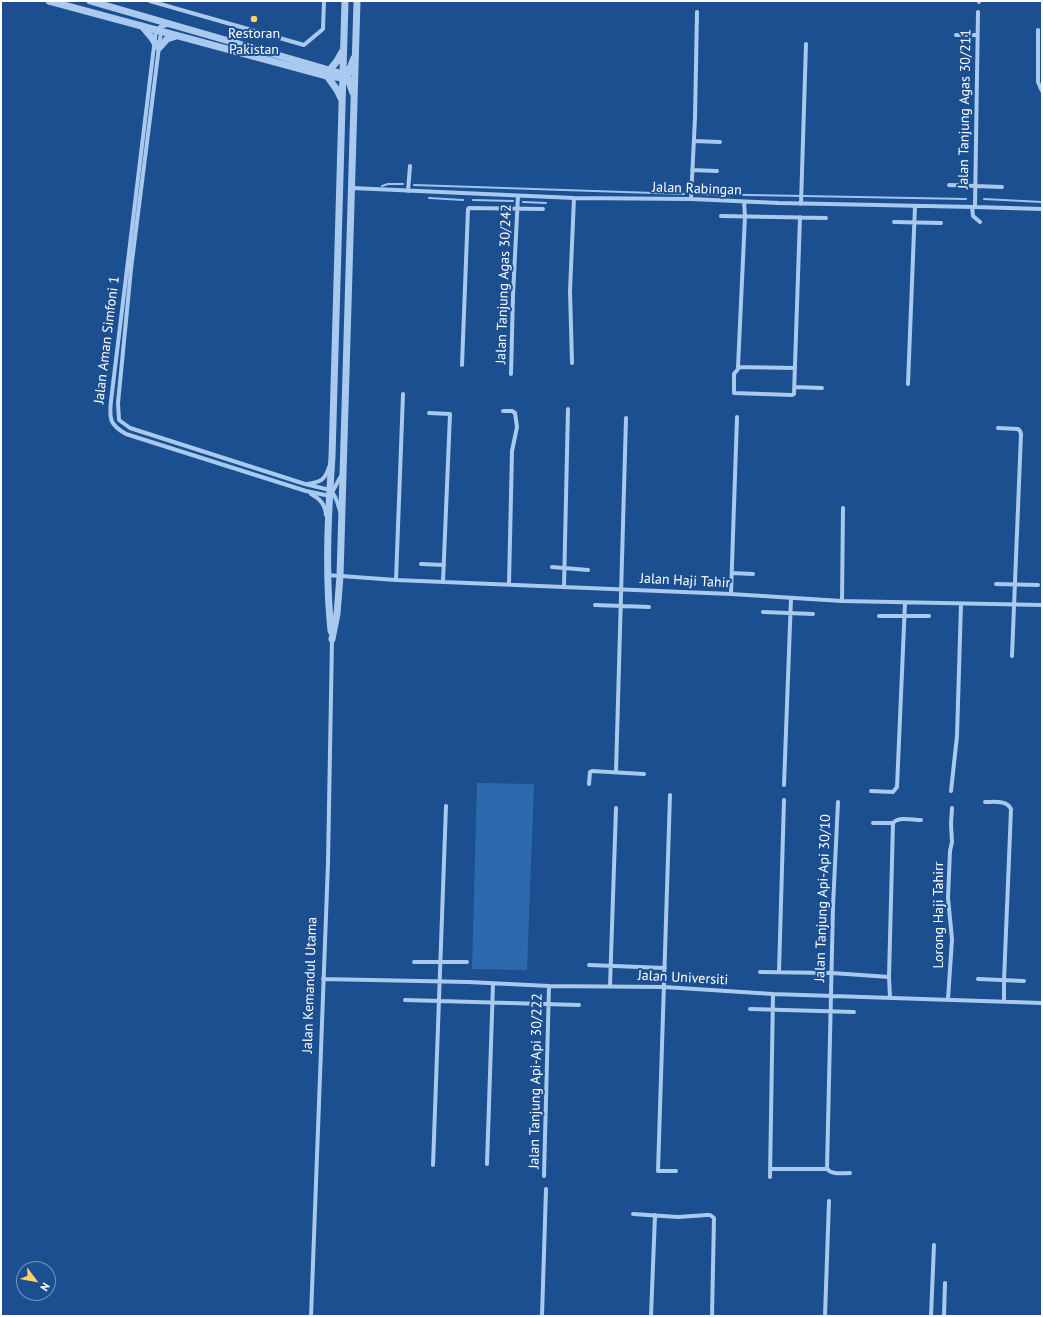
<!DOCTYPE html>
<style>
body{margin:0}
#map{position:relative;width:1043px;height:1317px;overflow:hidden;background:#1b4f8f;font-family:"PT Sans",sans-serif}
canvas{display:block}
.frame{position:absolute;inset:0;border:2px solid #fff;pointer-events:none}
.north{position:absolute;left:16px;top:1261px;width:40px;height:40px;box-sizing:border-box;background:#1b4f8f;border:1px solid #7695bc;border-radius:50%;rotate:122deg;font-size:11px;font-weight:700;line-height:16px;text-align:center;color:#fff}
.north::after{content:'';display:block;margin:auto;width:14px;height:18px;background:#ffd166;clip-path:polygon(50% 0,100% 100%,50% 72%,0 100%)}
</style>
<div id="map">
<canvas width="1043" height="1317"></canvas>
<div class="frame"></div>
<div class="north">N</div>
</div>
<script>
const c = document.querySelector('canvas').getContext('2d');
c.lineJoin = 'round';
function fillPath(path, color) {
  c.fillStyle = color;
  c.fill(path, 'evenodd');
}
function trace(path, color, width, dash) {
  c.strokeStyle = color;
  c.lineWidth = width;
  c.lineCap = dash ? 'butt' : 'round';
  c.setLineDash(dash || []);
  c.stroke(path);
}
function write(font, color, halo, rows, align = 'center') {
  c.font = font + ' "PT Sans",sans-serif';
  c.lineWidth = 4;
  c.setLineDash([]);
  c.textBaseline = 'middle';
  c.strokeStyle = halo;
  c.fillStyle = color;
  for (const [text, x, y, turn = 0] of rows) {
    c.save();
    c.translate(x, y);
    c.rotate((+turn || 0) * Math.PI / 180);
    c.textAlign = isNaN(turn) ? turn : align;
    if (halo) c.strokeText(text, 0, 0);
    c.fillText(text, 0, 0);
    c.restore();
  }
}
fillPath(new Path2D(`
 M477,783l57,1 -7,186 -55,-1z`), '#2e69ad');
trace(new Path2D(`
 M414,185l270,9
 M382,186l6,-2h15
 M695,194l271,5
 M429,198l34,2
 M984,199l58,3
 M473,200l40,1
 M523,202l23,1`), '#9cc4f0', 2);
trace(new Path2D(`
 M150,1l154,44 19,-16 1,-28
 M979,2v-1
 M167,25l-7,2 -4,3 -45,371c-2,18 -1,24 15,33l180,57 24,5 11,-20
 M1038,30v52l4,9
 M161,31l-30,238 -13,134 1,17 11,8 175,56 25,6c6,5 8,14 10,21
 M956,35h20
 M694,141l26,1
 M692,170l25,1
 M949,185l53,2
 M352,188l222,10 117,1 88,4 196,4 67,2
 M408,191l2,-25
 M691,199l4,-81 2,-106
 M744,202l1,14 -7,151 57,1
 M801,204l5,-160
 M972,207l1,9 7,6
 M975,207l3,-195
 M721,216l105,2
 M894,222l47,1
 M572,363l-2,-72 4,-93
 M462,365l6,-156 1,-1 74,1
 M738,369l-4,5v19l58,2 2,-1 6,-177
 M511,374l2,-79 5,-99
 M908,384l7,-178
 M795,387l27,1
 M503,411h9l3,2 2,14 -5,24 -3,133
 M429,413l21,1 -7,168
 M998,428l20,1 2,2 1,3 -9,222
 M307,484c14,-2 18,-4 22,-17
 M311,494c9,5 14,10 15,21
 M421,564l23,1
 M552,567l36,3
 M732,573l21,1
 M327,575l69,5 335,14 111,7 200,4
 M396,580l7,-186
 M996,584l42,1
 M564,587l4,-178
 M731,594l6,-177
 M842,601l1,-93
 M595,605l54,2
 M763,612l50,2
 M879,616h50
 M616,772l10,-354
 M589,784l1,-12 2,-1 52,3
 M784,785l7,-187
 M871,791l22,1 4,-5 8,-184
 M951,791l6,-55 4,-132
 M670,795l-12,376h18
 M838,802l-5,104 -6,263c5,6 15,4 23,4
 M985,802c9,0 22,-2 26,7l-7,172v20
 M873,823h20
 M414,962h53
 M589,965l76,3
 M760,972l72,1 57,4
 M779,972l5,-172
 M323,979l145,3 81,4 115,1 109,7 269,9
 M978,979l46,2
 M610,986l6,-178
 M890,997l-1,-20 4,-154c6,-7 19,-3 28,-3
 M948,999l4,-60 -4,-41 2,-47 2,-9 -1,-18 1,-16
 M405,1000l174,5
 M750,1009l104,3
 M487,1164l6,-180
 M433,1165l13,-359
 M771,1169h56
 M544,1176l5,-190
 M770,1177l3,-183
 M633,1214l45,3 29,-2h3l4,3 -2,98
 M311,1316l17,-453 4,-224
 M542,1316l4,-127
 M651,1316l4,-101
 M825,1316l4,-115
 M931,1316l3,-71
 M944,1316l1,-33`), '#a9c9ee', 4);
trace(new Path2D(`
 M49,1l278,75 16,2 4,-2 7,-18
 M90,1l253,73 4,2 6,17
 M142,26l10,12 3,5
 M159,48l8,-9 9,-3
 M329,71l8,-10 5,-9
 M327,76l10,14 5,10
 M331,631c-6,-59 -3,-116 1,-174l13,-456
 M332,639l5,-25 3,-38 17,-575`), '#a9c9ee', 7);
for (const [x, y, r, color] of [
 [254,19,4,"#ffd166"]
]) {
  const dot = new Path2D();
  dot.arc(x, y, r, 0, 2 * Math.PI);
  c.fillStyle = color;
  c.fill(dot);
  trace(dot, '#1b4f8f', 1.5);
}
write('14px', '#fff', '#1b4f8f', [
 ["Restoran",254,34],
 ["Pakistan",254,50]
]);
write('14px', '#fff', '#1b4f8f', [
 ["Jalan Tanjung Agas 30/211",965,109,-89],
 ["Jalan Rabingan",697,189,2],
 ["Jalan Tanjung Agas 30/242",504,284,-88],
 ["Jalan Aman Simfoni 1",107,340,-83],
 ["Jalan Haji Tahir",685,581,3],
 ["Jalan Tanjung Api-Api 30/10",823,898,-88],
 ["Lorong Haji Tahirr",939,915,-90],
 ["Jalan Universiti",683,978,3],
 ["Jalan Kemandul Utama",310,985,-88],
 ["Jalan Tanjung Api-Api 30/222",536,1081,-89]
]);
</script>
